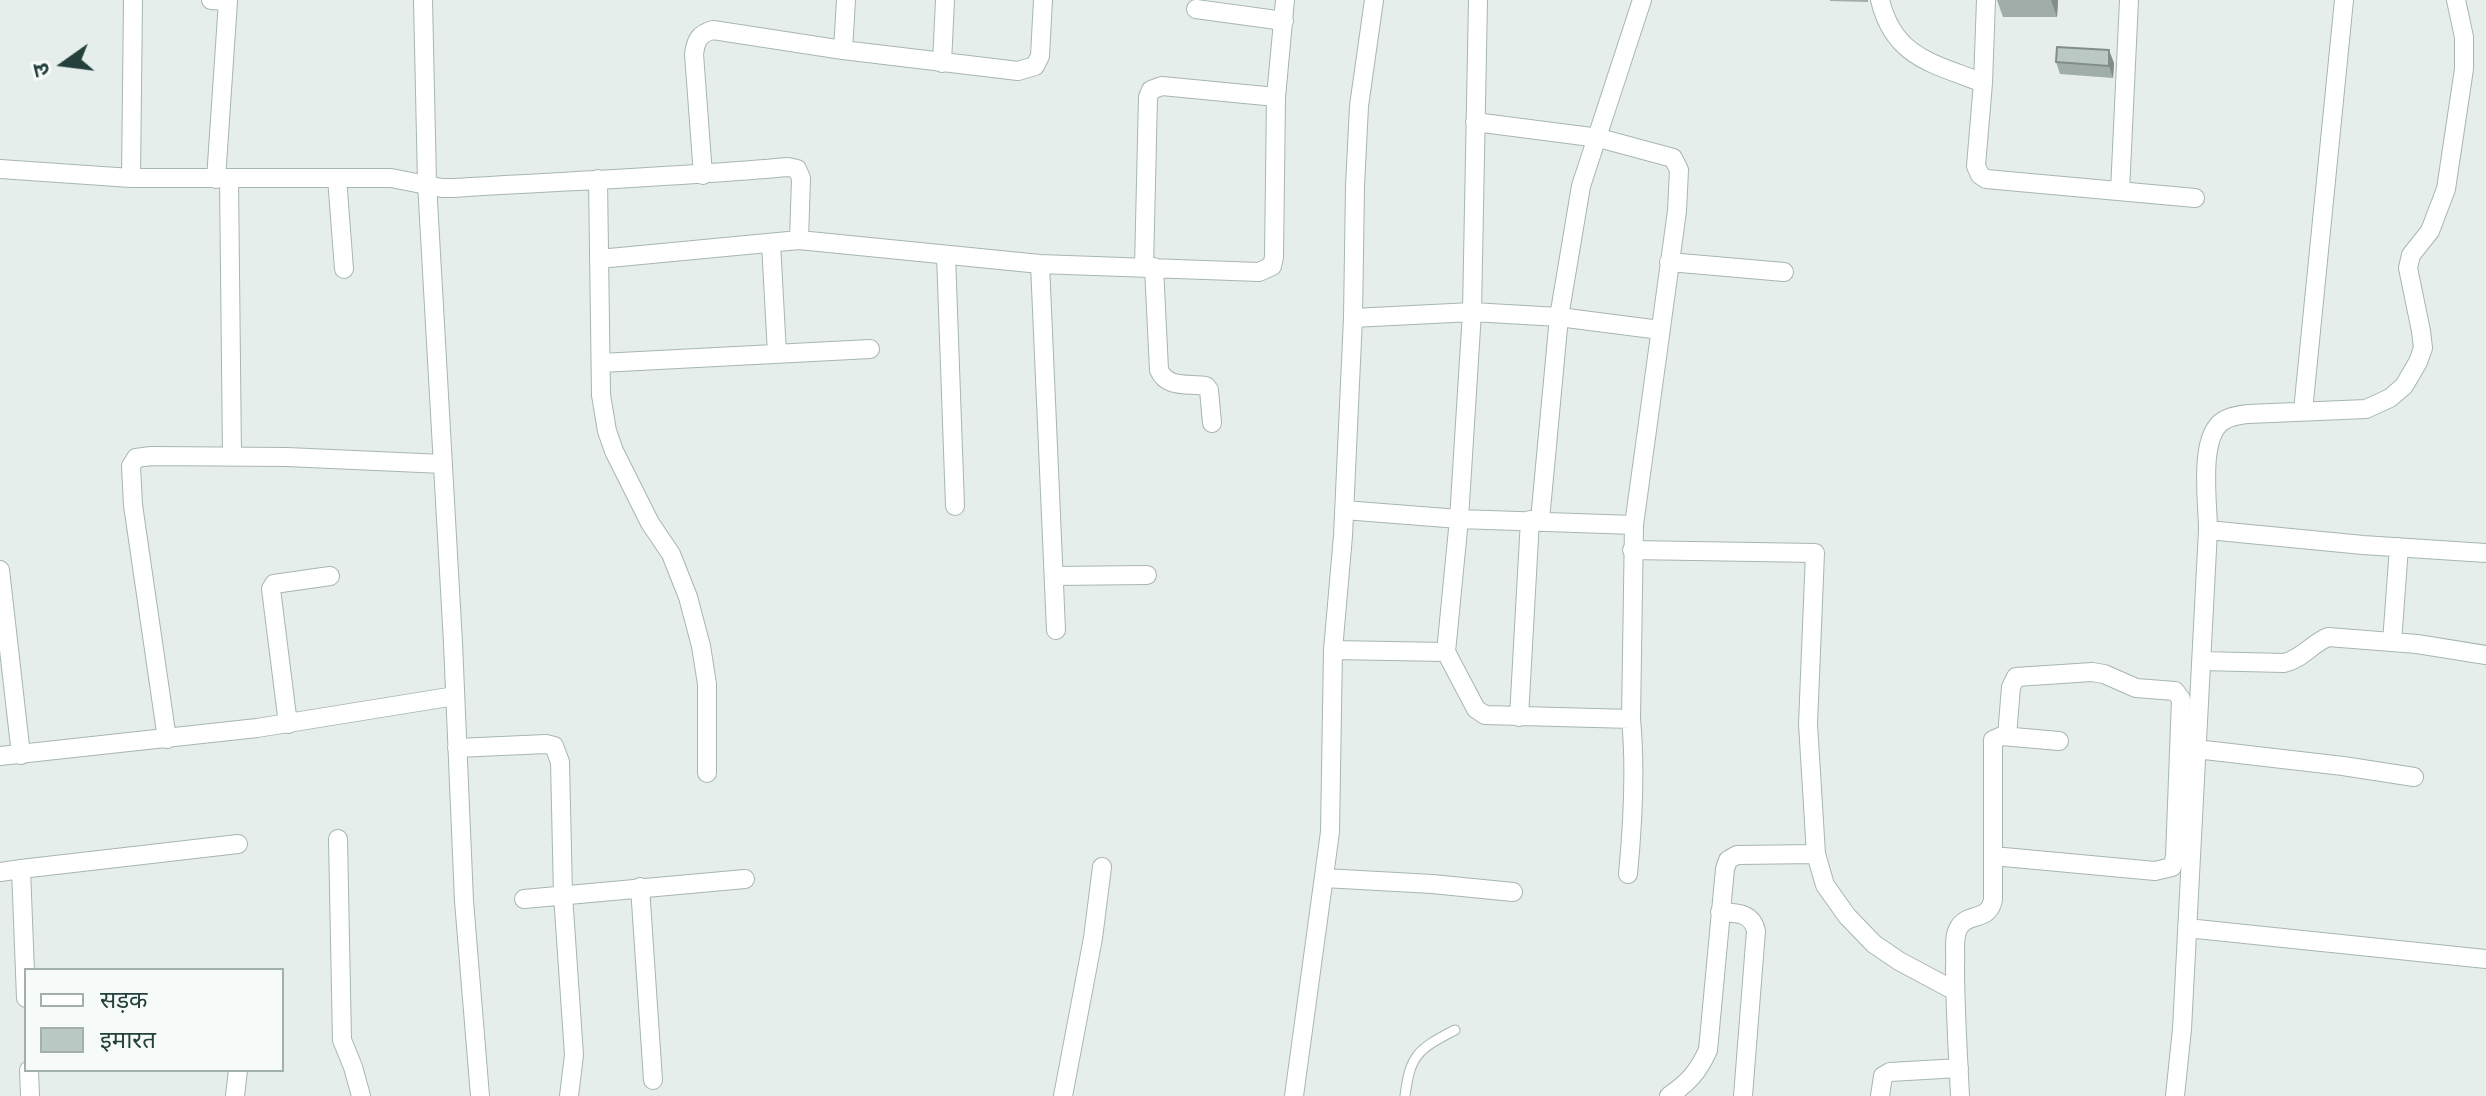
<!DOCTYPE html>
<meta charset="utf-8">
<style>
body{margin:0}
#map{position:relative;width:2486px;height:1096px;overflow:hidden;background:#e5eeea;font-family:"Archivo Narrow","Noto Sans Devanagari",sans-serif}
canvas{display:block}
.legend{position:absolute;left:24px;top:968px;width:260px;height:104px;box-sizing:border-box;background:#f6faf8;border:2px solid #a2b0ac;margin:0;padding:10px 14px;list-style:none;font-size:24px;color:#24403a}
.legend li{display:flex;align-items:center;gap:16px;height:40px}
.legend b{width:40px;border:2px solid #a2b0ac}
.north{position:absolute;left:24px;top:24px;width:80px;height:80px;-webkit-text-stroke:6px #f6faf8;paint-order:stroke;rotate:256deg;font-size:22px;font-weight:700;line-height:32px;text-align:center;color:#24403a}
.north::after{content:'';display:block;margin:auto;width:28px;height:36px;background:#24403a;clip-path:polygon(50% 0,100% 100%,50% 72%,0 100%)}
</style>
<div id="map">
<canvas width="2486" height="1096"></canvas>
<ul class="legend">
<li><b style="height:10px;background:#fff"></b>सड़क</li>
<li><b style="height:22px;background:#bac9c3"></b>इमारत</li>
</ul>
<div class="north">उ</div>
</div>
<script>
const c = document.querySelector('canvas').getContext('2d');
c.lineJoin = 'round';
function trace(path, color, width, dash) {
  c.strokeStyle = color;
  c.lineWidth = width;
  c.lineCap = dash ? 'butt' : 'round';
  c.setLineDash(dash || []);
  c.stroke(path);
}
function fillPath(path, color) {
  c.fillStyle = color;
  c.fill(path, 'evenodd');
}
const service = new Path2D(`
 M1405,1096c5,-41 13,-47 50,-66`);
const minor = new Path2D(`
 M211,0l17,1 -12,178
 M423,0l4,183 26,460 11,258 16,195
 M1880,0c14,58 53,63 103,83
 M1986,0l-3,83 -7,83 4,9 6,4 209,19
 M1196,9l88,12
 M843,50l3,-50
 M942,63l3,-63
 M1475,122l124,16 74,20 6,12 -2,41 -43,314
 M0,169l131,9h260l51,10h12c111,-7 223,-11 334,-21l9,2 4,9 -2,62 241,24 219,8 13,-6 2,-9 2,-160 9,-97
 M703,175l-9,-121c2,-14 5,-20 19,-24l130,20 175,21 17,-5 5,-10 3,-56
 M131,178l2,-178
 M229,178l3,279
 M337,178l7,91
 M598,179l3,216 6,36 7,20 36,72 21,31 17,43 13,49 6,38v89
 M2120,191l9,-191
 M771,243l6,111
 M946,255l9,251
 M599,259l200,-19
 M1669,262l115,10
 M1040,264l16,366
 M1144,267l4,-170 3,-7 11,-4 114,11
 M1154,267l5,103c8,19 30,13 47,16l3,4 3,33
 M1353,318l2,-132 4,-80 15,-106
 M601,363l269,-14
 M2303,411l41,-411
 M1540,520l19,-203 22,-131 61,-186
 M2208,530l155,15 123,8
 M1632,550l183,3 -7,171 8,130 9,31 22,31 27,28 25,17 56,30
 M0,570l21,185
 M1054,576l93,-1
 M2392,642l7,-95
 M1333,650l113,2 30,57 9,6 146,4 3,-194 -175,-6 -115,-9
 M1446,652l13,-133 13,-207 87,5 101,13
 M2201,661l83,2c18,-4 27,-19 44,-26l89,7 69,11
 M1519,717l11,-197
 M288,724l-17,-135 3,-5 56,-8
 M167,739l-34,-234 -2,-39 5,-8 15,-2 136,1 156,7
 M457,748l89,-4 8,2 6,16 3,133 11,160 -5,41
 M2196,749l147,17 71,11
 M0,756l257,-28 198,-32
 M338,839l4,201 11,27 8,29
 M1993,856l162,15 17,-4 3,-10 6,-158 -6,-8 -39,-3 -32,-14 -12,-2 -76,5 -5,10 -4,49
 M0,872l21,-3
 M1628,874c5,-52 8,-103 3,-155
 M1324,878l108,6 81,8
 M640,887l13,193
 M524,899l221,-20
 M1720,912c16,1 32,0 36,19l-13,165
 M2187,928l299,31
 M26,998l-5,-129 217,-25
 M29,1070l1,26
 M235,1096l3,-26
 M1063,1096l30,-158 9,-71
 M1294,1096l36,-264 3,-182 10,-114 10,-218 119,-6 6,-312
 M1669,1096c20,-14 29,-24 39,-46l17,-181 3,-9 9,-5 79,-1
 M1880,1096l3,-20 7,-4 69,-4
 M1960,1096c-2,-43 -5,-87 -5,-130 1,-12 -2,-27 3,-37 9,-18 30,-6 35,-29v-160l9,-4 57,5
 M2175,1096l7,-67 26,-499c0,-27 -10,-93 15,-109 7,-5 17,-6 25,-7l118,-5 24,-11 14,-12 14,-24 5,-14 -2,-17 -13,-63 3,-13 19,-24 16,-42 18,-120v-32l-8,-37`);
trace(service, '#a7b6b2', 11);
trace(minor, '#a7b6b2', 20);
trace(service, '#fff', 9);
trace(minor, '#fff', 18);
fillPath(new Path2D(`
 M1830,0h38v2l-38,-1z
 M1997,0h61l-1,17h-54z
 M2056,62l58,1 -1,15 -53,-4z`), '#a0ada8');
fillPath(new Path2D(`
 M2051,0h7l-1,17z
 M2109,50l5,13 -1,15 -4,-12z`), '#828d88');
const building = new Path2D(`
 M2057,47l52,3v16l-53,-4z`);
fillPath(building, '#bac9c3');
trace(building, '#828d88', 2);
</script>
